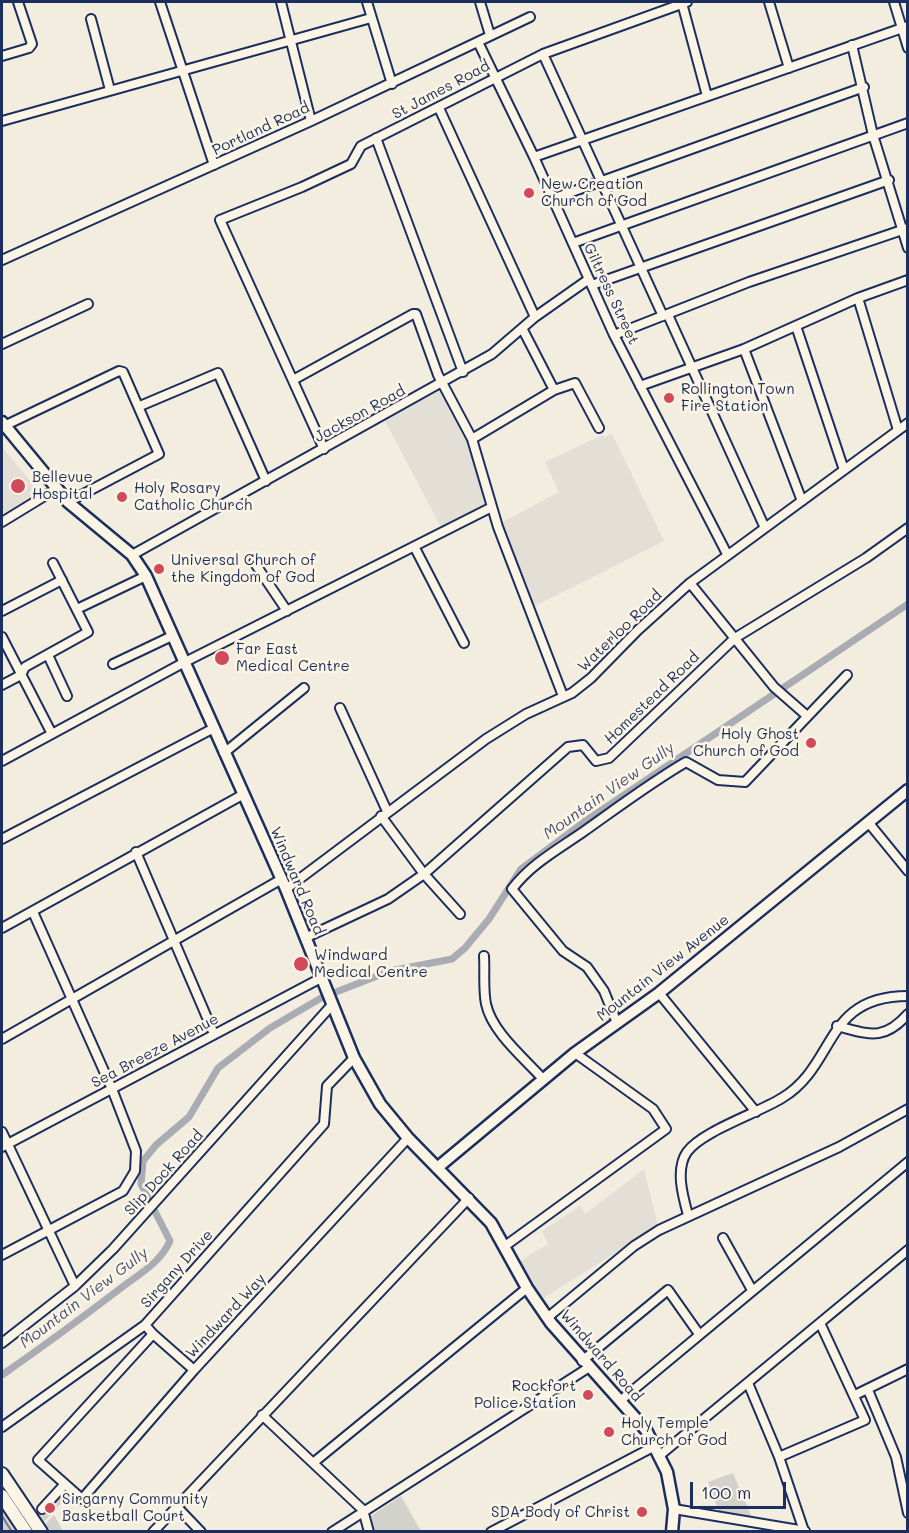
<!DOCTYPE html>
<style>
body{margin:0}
#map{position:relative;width:909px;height:1533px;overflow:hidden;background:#f3ede0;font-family:Mali,sans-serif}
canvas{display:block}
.frame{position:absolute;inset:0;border:3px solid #1b2f5e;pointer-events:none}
.scale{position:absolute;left:690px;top:1482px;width:96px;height:27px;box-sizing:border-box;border:3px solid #1b2f5e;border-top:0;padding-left:8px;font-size:18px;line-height:21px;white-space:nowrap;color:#1b2f5e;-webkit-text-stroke:4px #fcf5e5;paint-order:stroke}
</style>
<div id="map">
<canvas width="909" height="1533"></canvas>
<div class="frame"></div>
<div class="scale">100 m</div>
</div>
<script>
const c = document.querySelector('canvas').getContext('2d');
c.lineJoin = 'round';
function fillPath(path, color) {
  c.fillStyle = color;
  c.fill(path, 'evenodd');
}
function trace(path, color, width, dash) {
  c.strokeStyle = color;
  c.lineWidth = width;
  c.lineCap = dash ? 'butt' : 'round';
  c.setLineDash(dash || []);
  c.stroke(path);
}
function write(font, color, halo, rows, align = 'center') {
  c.font = font + ' Mali,sans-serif';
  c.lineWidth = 5;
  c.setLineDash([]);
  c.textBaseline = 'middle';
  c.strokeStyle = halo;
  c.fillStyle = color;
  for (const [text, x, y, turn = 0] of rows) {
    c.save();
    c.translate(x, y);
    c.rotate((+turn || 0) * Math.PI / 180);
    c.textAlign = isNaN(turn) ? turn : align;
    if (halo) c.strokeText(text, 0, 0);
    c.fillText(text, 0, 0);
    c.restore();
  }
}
fillPath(new Path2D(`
 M443,389l30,58 16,63 -45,23 -59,-112z
 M612,434l52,107 -133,67 -32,-84 60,-32 -14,-30 58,-27 1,2z
 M2,447l40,48 -40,19z
 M644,1169l14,57 -116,73 -22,-38 28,-17 -6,-13 38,-25 5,8z`), '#e3dfd6');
fillPath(new Path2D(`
 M733,1473l21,49 -33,-5 -13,-35z
 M56,1494l7,7 -20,22 -6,-9z
 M401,1496l20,35h-46l-4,-15z
 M2,1504l18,27h-18z
 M54,1515l9,16h-15l-4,-6z`), '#d3d1cc');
trace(new Path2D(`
 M2,1516l10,16`), '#707a91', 2);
trace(new Path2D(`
 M336,992l54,-21 62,-12 13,-11 24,-29 32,-50 63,-47 324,-218
 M2,1375c39,-27 77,-55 115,-84 20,-16 42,-26 53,-50l-29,-57 2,-23 13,-16 33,-28 29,-49 52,-40 51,-30`), '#a9acb3', 7);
const minor = new Path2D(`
 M160,2l54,163
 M281,2l30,119
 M367,2l25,82
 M480,2l10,33
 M769,2l20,66
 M894,2l14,46
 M682,3l25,93
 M91,19l19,71
 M478,42l56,115 80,178 113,219
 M852,45l21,90 35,113
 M543,54l120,262
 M2,56l27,-8 3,-4 -14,-42
 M439,108l96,209
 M2,121l369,-103
 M376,138l87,234
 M534,157l374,-131
 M552,199l312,-112
 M573,243l335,-120
 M2,260l309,-139 219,-104
 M592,285l297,-105
 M858,298l40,132
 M668,315l97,213
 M796,326l48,144
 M522,328l32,62
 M614,335l135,-53 159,-54
 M2,344l86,-40
 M744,349l58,152
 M293,380l120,-66h3l22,61 34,64 26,88 65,169
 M640,386l104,-37 114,-51 50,-18
 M140,406l78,-33 48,108
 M4,426l115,-55 4,1 36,82 -91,48
 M472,439l82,-49 21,-7 24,45
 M324,449l-104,-229 82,-33 49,-23 10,-18 182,-92 144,-52
 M2,522l54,-33
 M415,548l49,95
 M132,555l360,-201 43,-37 54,-38
 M254,562l33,49
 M690,583l84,104 32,28
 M77,609l69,-33
 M2,611l60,-31
 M2,637l50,97
 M48,655l19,41
 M113,664l59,-28
 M2,685l19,-10 4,-8 63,-35 -35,-69
 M340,708l47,103
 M224,753l80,-65
 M2,761l181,-98 309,-156
 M381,816l43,58 36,40
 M868,822l40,49
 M2,839l212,-111
 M136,852l78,182
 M286,889l200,-150 40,-25 46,-21 19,-15 47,-48 52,-47 218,-160
 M2,928l242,-134
 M305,938l83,-39 36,-25 144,-127 15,-2 13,16 13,-3 126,-120 131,-80 42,-30
 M484,956c1,16 -1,33 2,48 6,28 38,54 57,75
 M659,993l97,119
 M617,1023l-13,-32 -17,-24 -24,-16 -51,-62c19,-25 45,-39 71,-57 34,-24 67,-49 103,-70l32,18 27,2 102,-107
 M837,1026c32,8 46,16 71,-12
 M2,1039l278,-159
 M354,1058l-27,28 -3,38 -179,201 8,9 -115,126 44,39 112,-129 214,-232
 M2,1132l73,154
 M2,1147l319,-169
 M688,1215c-5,-18 -13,-46 -1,-63 15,-21 71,-39 95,-54 55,-33 41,-102 126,-102
 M723,1238l29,52
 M505,1246l161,-117 -13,-20 -78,-56
 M2,1255l121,-64 12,-20 1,-20 -24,-62 -79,-177
 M547,1318l87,-72 25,-16 180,-83 69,-38
 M153,1334l41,36
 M2,1343l73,-57 38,-37 218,-243
 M582,1361l86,-71 31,44
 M748,1383l31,74 25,74
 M868,1390l28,67 12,56
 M855,1395l53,-26
 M620,1401l288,-239
 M262,1415l101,95 6,22
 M2,1427l143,-102
 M659,1456l249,-206
 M779,1457l86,-37 -45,-97
 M313,1463l214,-175
 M177,1507l24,25
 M42,1509l22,-24
 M674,1509l131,22
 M153,1532l316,-334
 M332,1532l256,-164
 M491,1532l164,-86`);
const major = new Path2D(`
 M2,422l66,80 64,53 14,21 140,313 68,169 26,46 28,34 83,85 36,65 24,35 95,107 21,42 7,37 -2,23
 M437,1168l138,-115 84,-60 249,-203`);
const highway = new Path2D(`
 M2,1474l39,58
 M2,1496l24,36`);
trace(minor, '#1b2f5e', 12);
trace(major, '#1b2f5e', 15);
trace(highway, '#1b2f5e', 16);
trace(minor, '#fcf5e5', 8);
trace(major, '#fcf5e5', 10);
trace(highway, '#fcf5e5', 12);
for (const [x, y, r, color] of [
 [529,193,6,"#d1495b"],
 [669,398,6,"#d1495b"],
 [18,486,8,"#d1495b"],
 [122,497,6,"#d1495b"],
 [159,569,6,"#d1495b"],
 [222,658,8,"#d1495b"],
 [811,743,6,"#d1495b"],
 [301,964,8,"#d1495b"],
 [588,1395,6,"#d1495b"],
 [609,1432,6,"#d1495b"],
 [50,1508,6,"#d1495b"],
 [642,1512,6,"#d1495b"]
]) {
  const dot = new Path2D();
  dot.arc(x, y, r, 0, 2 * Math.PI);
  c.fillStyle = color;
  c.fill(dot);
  trace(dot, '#fcf5e5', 2);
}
write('15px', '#1b2f5e', '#fcf5e5', [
 ["St James Road",441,90,-28],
 ["Portland Road",261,129,-25],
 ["Giltress Street",611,294,65],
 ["Jackson Road",360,414,-29],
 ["Waterloo Road",620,631,-44],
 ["Homestead Road",652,698,-44],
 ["Windward Road",297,881,67],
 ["Mountain View Avenue",663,968,-38],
 ["Sea Breeze Avenue",155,1051,-28],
 ["Slip Dock Road",164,1173,-48],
 ["Sirgany Drive",177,1269,-48],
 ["Windward Way",226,1316,-47],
 ["Windward Road",601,1356,49]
]);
write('15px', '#1b2f5e', '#fcf5e5', [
 ["New Creation",541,184],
 ["Church of God",541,201],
 ["Rollington Town",681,389],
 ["Fire Station",681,406],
 ["Bellevue",32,477],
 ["Hospital",32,494],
 ["Holy Rosary",134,488],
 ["Catholic Church",134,505],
 ["Universal Church of",171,560],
 ["the Kingdom of God",171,577],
 ["Far East",236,649],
 ["Medical Centre",236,666],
 ["Holy Ghost",799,734,"right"],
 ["Church of God",799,751,"right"],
 ["Windward",314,955],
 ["Medical Centre",314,972],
 ["Rockfort",576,1386,"right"],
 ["Police Station",576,1403,"right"],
 ["Holy Temple",621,1423],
 ["Church of God",621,1440],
 ["Sirgarny Community",62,1499],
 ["Basketball Court",62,1516],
 ["SDA Body of Christ",630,1512,"right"]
], 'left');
write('italic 16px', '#465478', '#fcf5e5', [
 ["Mountain View Gully",609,791,-35],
 ["Mountain View Gully",84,1298,-37]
]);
</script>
